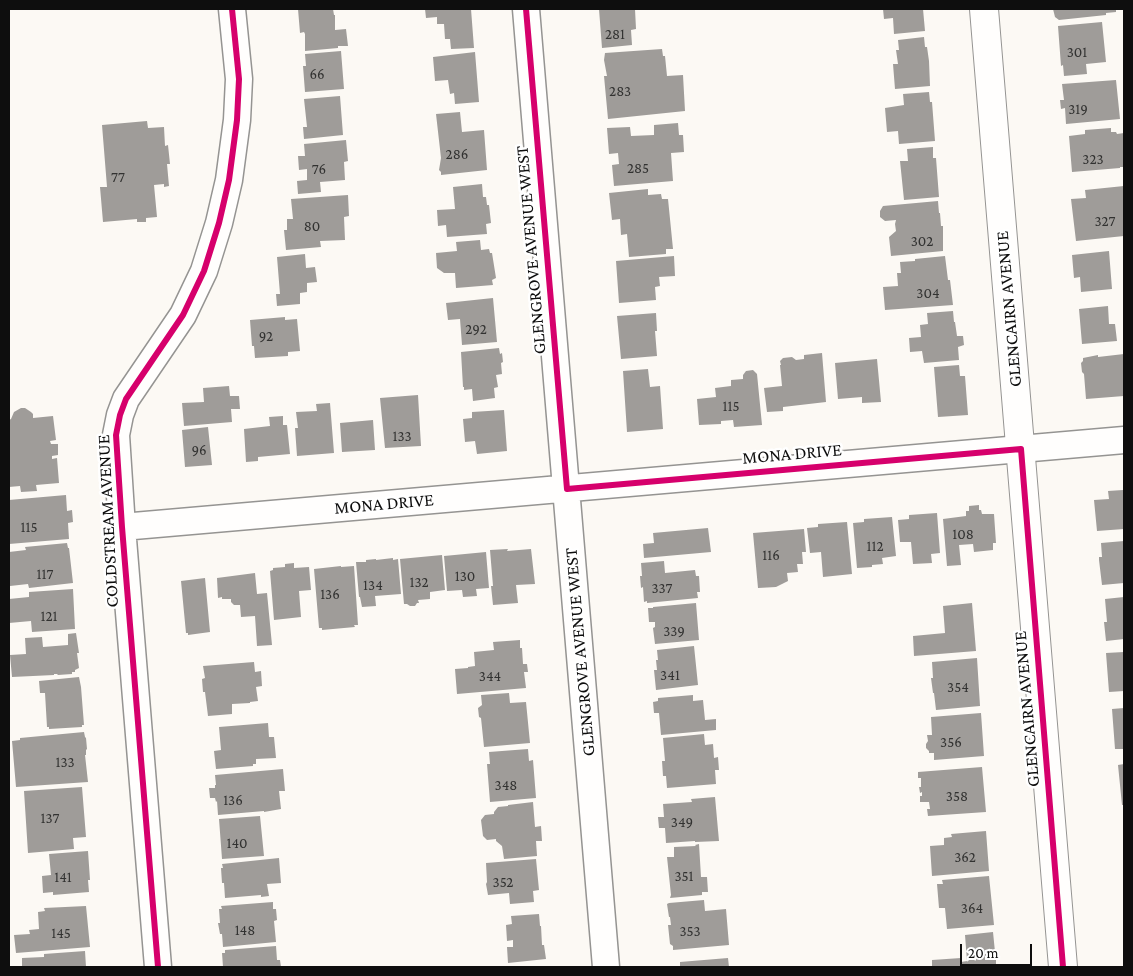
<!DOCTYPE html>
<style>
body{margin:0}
#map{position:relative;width:1133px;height:976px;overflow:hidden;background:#fcf9f4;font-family:"Crimson Pro",serif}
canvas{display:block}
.frame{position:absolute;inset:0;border:10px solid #0e0e0e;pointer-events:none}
.scale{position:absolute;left:960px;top:944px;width:72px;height:22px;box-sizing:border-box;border:2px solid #0e0e0e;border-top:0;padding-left:6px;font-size:15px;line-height:18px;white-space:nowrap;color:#0e0e0e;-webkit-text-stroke:4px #fff;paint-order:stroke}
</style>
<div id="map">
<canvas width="1133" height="976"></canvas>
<div class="frame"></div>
<div class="scale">20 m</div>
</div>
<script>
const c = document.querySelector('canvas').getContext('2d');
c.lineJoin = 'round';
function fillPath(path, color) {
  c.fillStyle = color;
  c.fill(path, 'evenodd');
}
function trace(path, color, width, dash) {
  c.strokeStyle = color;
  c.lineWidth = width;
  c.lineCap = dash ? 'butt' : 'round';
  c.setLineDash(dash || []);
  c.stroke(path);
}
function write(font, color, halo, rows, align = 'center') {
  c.font = font + ' "Crimson Pro",serif';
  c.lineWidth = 5;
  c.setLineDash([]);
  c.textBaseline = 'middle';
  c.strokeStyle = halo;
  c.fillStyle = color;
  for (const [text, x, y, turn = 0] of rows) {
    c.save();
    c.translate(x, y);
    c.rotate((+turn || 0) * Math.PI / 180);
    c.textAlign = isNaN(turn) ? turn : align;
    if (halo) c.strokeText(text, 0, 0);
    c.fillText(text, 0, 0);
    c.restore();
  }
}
fillPath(new Path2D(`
 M298,9h35l1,6h1v15l11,-1 2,17h-10v2l-33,3v-17l-1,-2 -4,1z
 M425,9h46l3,39 -23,1 -1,-10h-5l-1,-15h-7v-7l-11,1z
 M599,9h36l1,20 -5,1 1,15 -30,3z
 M883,9h40l2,22 -31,3 -1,-16 -9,1z
 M1053,9h63v3l-10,1v2l-47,5 -4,-3z
 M1102,22l4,40 -20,2 1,10 -23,2 -1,-11 -2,1 -3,-40z
 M924,37l1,10h2l2,14 1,25 -35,3 -2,-25h5l-2,-14h3l-1,-10z
 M662,49l1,7h2l2,20 16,-1 2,36 -77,8 -4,-43h3l-3,-16 1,-7z
 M341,51l3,38 -39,3 -2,-26h3l-1,-12z
 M475,52l4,50 -24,2 -1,-11 -4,1 -2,-14 -13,1 -2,-24z
 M1116,80l4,39 -54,5 -1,-16 -4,1 -1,-9h4l-2,-16z
 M929,92l1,10h2l3,39 -36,3 -1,-13 -11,1 -2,-24 19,-3 -1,-11z
 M340,96l3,39 -39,4 -1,-12h4l-3,-28z
 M460,112l2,20 22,-2 3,40 -46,5v-3l-2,-2 2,-12 -5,-44z
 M147,121l1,7 16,-1 1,19 3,-1 2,19h-3l2,22 -5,1v-3l-10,1 3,32 -11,1v4h-9v-3l-34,3 -3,-35h7l-5,-62z
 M678,123l1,12h4l1,17 -13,1 2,28 -59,5 -2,-21 7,-1 -1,-11 -9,1 -2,-26 23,-1 1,9 23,-1v-10z
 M1111,128v4h5l1,2 7,-1v34h-4v1l-48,4 -3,-36 16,-2v-4z
 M346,140l2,21 -4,1 1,18 -25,2 1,10 -23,2 -1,-13 10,-1v-11l-8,1 -1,-14h7l-1,-12z
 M933,147v11h3l3,39 -35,3 -4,-39h8l-1,-12z
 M482,184l1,13h3l1,8h2l2,18 -5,1 1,10 -40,3 -1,-12 -8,1 -1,-16 18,-1 -2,-22z
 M1124,186v50l-48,5 -5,-42 15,-1 -1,-8z
 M648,189v6l13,-1 1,5h6l5,50h-7v5l-37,3 -2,-23 -6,1 -1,-16 -8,1 -3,-27z
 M348,195l1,21 -5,1 1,23 -25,1 1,6 -35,3 -2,-20h3v-11h6l-2,-20z
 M938,201l1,12h1l1,13h2v25l-52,5 -2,-19 7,-6 -1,-7 1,-4 -11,1 -5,-4v-6l3,-5z
 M480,240l1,10 8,-1 1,4h2l4,25 -4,2 1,5 -37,3 -1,-15h-11l-7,-5 -1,-15 21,-2 -1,-9z
 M1109,251l3,38 -31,3 -1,-15 -6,1 -2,-23z
 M305,254l1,14 9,-1 2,15 -10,1v9l-7,1v11l-23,2 -1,-12h4l-3,-37z
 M674,256l1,20 -16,1 1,9 -5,1 1,13 -37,3 -3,-42z
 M945,256l3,24h2l3,25 -68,5 -2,-23 15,-1 -1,-13h4l-1,-11 15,-1v-2z
 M493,298l4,44 -35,3 -2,-26 -12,1 -2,-17z
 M1108,306l1,18h6l2,17 -35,3 -3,-35z
 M953,311l1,11h1l2,14h6l1,9 -6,2 1,13 -35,3 -2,-12 -12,1 -1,-14 12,-1 -1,-12 8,-1 -1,-11z
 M656,313l1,18h-2l2,25 -36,3 -4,-43z
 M285,317v3l12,-1 3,32 -12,1v4l-33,2 -1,-12h-2l-2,-26z
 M499,348l1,6 2,-1 1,9 -2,1 1,11 -6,1 2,12 -4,1 1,10 -22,3 -1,-12 -8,1v-3h-1l-2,-35z
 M822,353l4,49 -43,5v4l-16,1 -3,-24 18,-2 -2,-21h1l-1,-4 3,-3 9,-1 4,3 8,-1v-4z
 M1124,354v42l-38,3 -2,-25 -2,-2 -1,-9 2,-2v-3l15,-3v2z
 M877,359l4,43 -19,1v-6l-24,2 -3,-36z
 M959,365l1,11h5l3,39 -30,2 -4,-50z
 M648,369l2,18 10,-1 3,43 -36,3 -4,-61z
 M753,370l4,4 5,51 -28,2 -1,-7 -12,1v3l-22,1 -2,-26 19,-2 -1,-9 16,-2v-6l12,-1v-4l3,-4z
 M229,386l1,10h9l1,13h-9l1,13 -48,4 -2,-23 22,-1 -1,-14z
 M418,395l3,51 -36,2 -5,-50z
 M330,403l4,50 -37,3 -2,-28h3l-2,-16 21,-1 -1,-7z
 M21,408h4l6,4 2,2v4l20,-2 3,24 -6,1 1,3h7v11l-6,1v3l5,-1 2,25 -23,2 1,6 -16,1 -1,-6 -11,1v-67l2,-1 3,-7z
 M504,410l3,41 -30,3 -2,-13 -10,1 -2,-23 9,-1v-6z
 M283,416v9h4l3,29 -32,3v4l-12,1 -2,-33 26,-3 -1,-9z
 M373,420l2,30 -33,2 -2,-29z
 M208,427l4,38 -27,2 -3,-37z
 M1123,490l1,39 -27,2 -3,-31 15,-1 -1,-8z
 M66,495l1,16 5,-1 1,12 -5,1 1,16 -60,5v-44z
 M979,505v5h2l1,4h12l2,29h-3v7l-19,2 -1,-8 -14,1 2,20 -14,1 -4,-47 23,-3v-5h3v-5z
 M937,513l3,40 -9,1 1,9 -19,1 -2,-22h-11l-2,-22 11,-1v-4z
 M892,517l4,39 -14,2 1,6 -11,1v2l-15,1 -4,-45 11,-1v-3z
 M847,522l5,52 -29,3 -2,-25 -11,1 -3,-25 11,-1v-3z
 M708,528l3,24 -67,6 -1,-14 11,-1 -1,-10z
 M804,529l2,23h-4l1,12h-6l1,8 -11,1 1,8 -12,6 -18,1 -5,-55z
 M1124,541v42l-22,2 -3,-25v-3h3l-1,-14z
 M67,543l1,5h1l4,35 -44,5 -1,-4 -18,2 -1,-34 17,-2 -1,-3z
 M508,549l-1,2 24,-2 4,35 -19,1 2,18 -25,2 -2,-19h2l-3,-36z
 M486,552l3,36 -13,1 1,7 -14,1 -1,-7 -15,1 -3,-35z
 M442,555l3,35 -15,2v7l-12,1 1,3h-2l-2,3h-5l-3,-2h-3l-4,-45z
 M393,558v2l5,-1 3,35 -26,2 1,10 -14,1 -2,-10h-1l-3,-35h10v-2l10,-1v1z
 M664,561l1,12 30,-3 1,6h3l1,16h-3l1,6 -51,5v-2l-3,1 -1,-15 -2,1 -1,-12h2l-1,-13z
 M294,563v5l15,-1 2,23 -12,1 2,26 -27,3 -4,-49 3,-1v-2l12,-1v-3z
 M341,566v1l13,-1 4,59h-4l1,2 -33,3v-2h-3l-5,-59z
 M255,573l2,21 10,-1 5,52 -15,1 -2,-30 -14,1 -1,-12h-6l-3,-3v-3h-9v-2l-4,1 -1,-20z
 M205,578l5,54 -22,3v-2h-2l-5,-52z
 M73,589l2,40 -43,3 -1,-11 -22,2v-24l20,-2v-5z
 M1124,597v42l-18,2 -2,-19h3l-2,-23z
 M696,603l3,37 -44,4 -2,-16 2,-1v-5h-6l-1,-14h5v-1z
 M972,603l4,48 -62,5 -1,-20 32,-3 -2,-27z
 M76,633l3,20h-2l2,15 -4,2v2h-3v2l-14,1 -1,-1h-3v1l-42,2 -2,-22 16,-1 -1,-16 17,-1 1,10 25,-2v-11z
 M520,640v8h2l1,16h4l1,8h-4l2,16 -69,6 -2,-25 13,-1v-1l7,-1 -1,-14 20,-2 -1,-8z
 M694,646l4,39 -42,5 -2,-20h3l-1,-10h2l-1,-10z
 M1124,652v39l-15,1 -3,-39z
 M977,658l3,48 -44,4 -2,-17h-1l-2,-15h2l-1,-16z
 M254,662l1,10 6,-1 1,15 -6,1 2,14 -8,1v1l-18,1v10l-24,2 -3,-24h-2l-1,-13 3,-1 -2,-12z
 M79,677l2,10 3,38h-2v2l-33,2v-2h-2l-2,-34h-5l-1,-12z
 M509,693l1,10 16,-1 4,41 -46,4 -3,-29 -2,-1 -1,-9 4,-3 -1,-10z
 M693,695v6l10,-1 2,20 11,-1v11l-55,5 -2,-22h-5l-1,-11 5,-1v-3z
 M1124,708v41h-9l-3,-40z
 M981,713l3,43 -50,4v-7h-5v-2l-3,-3v-4l2,-3 -1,-6h5l-1,-18z
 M268,723l1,14h5l2,21 -20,1v5h-3v2l-37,3 -2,-18 7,-1 -2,-23z
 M84,732l1,5 1,1 1,11 -1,1v5h-1l3,27 -72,5 -4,-46 8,-1v-2z
 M704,734l1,11 8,-1 1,14 4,-1 1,13h-4l1,14 -49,4 -1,-12h-3l-1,-15h3l-2,-23z
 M528,749l1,12 4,-1 3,38 -46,4 -3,-38h3l-1,-12z
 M1124,764v41h-2l-4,-40z
 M982,767l4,45 -58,4 -1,-7h3l-1,-7h-9v-6h2v-4l-2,1 -1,-6h2v-9h-3v-6z
 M283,769l2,22h-6l2,18 -17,3v-1l-46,4 -1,-14 -1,1 -1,-4h-5l-1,-10h6v-3h1l-1,-10z
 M82,787l4,50 -13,1 1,11 -46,4 -4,-62z
 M715,797l4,44 -24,1v-1l-29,2 -1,-15h-6l-1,-11h6l-1,-13 29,-2 -1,-3z
 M533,802l2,25 6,-1 1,15h-6l1,15 -33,3 -2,-13 -6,-5v-2l-9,1 -4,-4 -2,-16 4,-5 9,-1v-2l4,-5 10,-1v-1z
 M260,816l4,40 -42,3 -3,-40z
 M986,831l3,40 -57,5 -2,-30 14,-1v-7l8,-1 -1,-3z
 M699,844l2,33h6l1,15h-6v3l-32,3 1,-3 -4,-38h7v-10l22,-1 -1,-1z
 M88,851l2,29h-2l1,12 -36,3v-3l-10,1 -1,-17 9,-1 -2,-21z
 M279,858l2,25 -14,1 2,12 -8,1v-2l-36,3 -1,-15h-2l-1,-15h2l-1,-4z
 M536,859l3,31 -6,1 1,11 -24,2 -1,-11 -21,2 -2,-11 1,-2 -1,-19z
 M989,876l5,49 -47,4 -2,-21h-6l-2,-24h6l-1,-4z
 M704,900l1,11 21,-2 3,36 -56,5v-4l-3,-2 -2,-19h3l-1,-8h-1l-2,-13 2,-1z
 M273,902v7h3l1,11 -3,1 2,21 -53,5 -1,-13h-2l-2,-11h2l-1,-14h3l-1,-3z
 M86,906l4,41 -74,6 -2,-18 16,-1 -1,-4 10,-1 -1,-17 7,-1 -1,-3z
 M539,914l1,12h1l1,19h2l2,14 -38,4 -1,-16h6v-7l-6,1 -1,-16 6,-1 -1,-8z
 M993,932l2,20h4v6h-3v9h-64v-7l29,-2v4l6,-1 -2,-26z
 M276,946l1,14h3l1,7h-58l-1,-14h3v-3z
 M85,951l1,16h-64v-9l22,-1v-3z
 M728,958l1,9h-49v-5z`), '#9f9c99');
const minor = new Path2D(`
 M526,9l80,958
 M122,527l1002,-87
 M158,967l-36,-440 -6,-92 4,-20 6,-16 57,-84 21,-44 15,-48 10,-43 8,-60 2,-41 -7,-70`);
const tertiary = new Path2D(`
 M984,9l79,958`);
trace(minor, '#959492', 29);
trace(tertiary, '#959492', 30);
trace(minor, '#fffefd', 26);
trace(tertiary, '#fffefd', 28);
trace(new Path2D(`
 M526,9l41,480 454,-40 42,518
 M158,967l-36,-440 -6,-92 4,-20 6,-16 57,-84 21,-44 15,-48 10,-43 8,-60 2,-41 -7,-70`), '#d6006c', 6);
write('15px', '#323231', null, [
 ["281",615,34],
 ["301",1077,52],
 ["66",317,74],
 ["283",620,91],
 ["319",1078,109],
 ["286",457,154],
 ["323",1093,159],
 ["285",638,168],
 ["76",319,169],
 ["77",118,177],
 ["327",1105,221],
 ["80",312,226],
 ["302",922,241],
 ["304",928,293],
 ["292",476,329],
 ["92",266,336],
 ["115",731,406],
 ["133",402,436],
 ["96",199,450],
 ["115",29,527],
 ["108",963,534],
 ["112",875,546],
 ["116",771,555],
 ["117",45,574],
 ["130",465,576],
 ["132",419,582],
 ["134",373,585],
 ["337",662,588],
 ["136",330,594],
 ["121",49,616],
 ["339",674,631],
 ["341",670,675],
 ["344",490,676],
 ["354",958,687],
 ["356",951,742],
 ["133",65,762],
 ["348",506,785],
 ["358",957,796],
 ["136",233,800],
 ["137",50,818],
 ["349",682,822],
 ["140",237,843],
 ["362",965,857],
 ["351",684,876],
 ["141",63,877],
 ["352",503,882],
 ["364",972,908],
 ["148",245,930],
 ["353",690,931],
 ["145",61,933]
]);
write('18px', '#0e0e0e', '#fff', [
 ["GLENGROVE AVENUE WEST",531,250,-95],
 ["GLENCAIRN AVENUE",1009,309,-95],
 ["MONA DRIVE",792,454,-5],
 ["MONA DRIVE",384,504,-5],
 ["COLDSTREAM AVENUE",108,521,-93],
 ["GLENGROVE AVENUE WEST",580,652,-95],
 ["GLENCAIRN AVENUE",1027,709,-95]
]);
</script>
